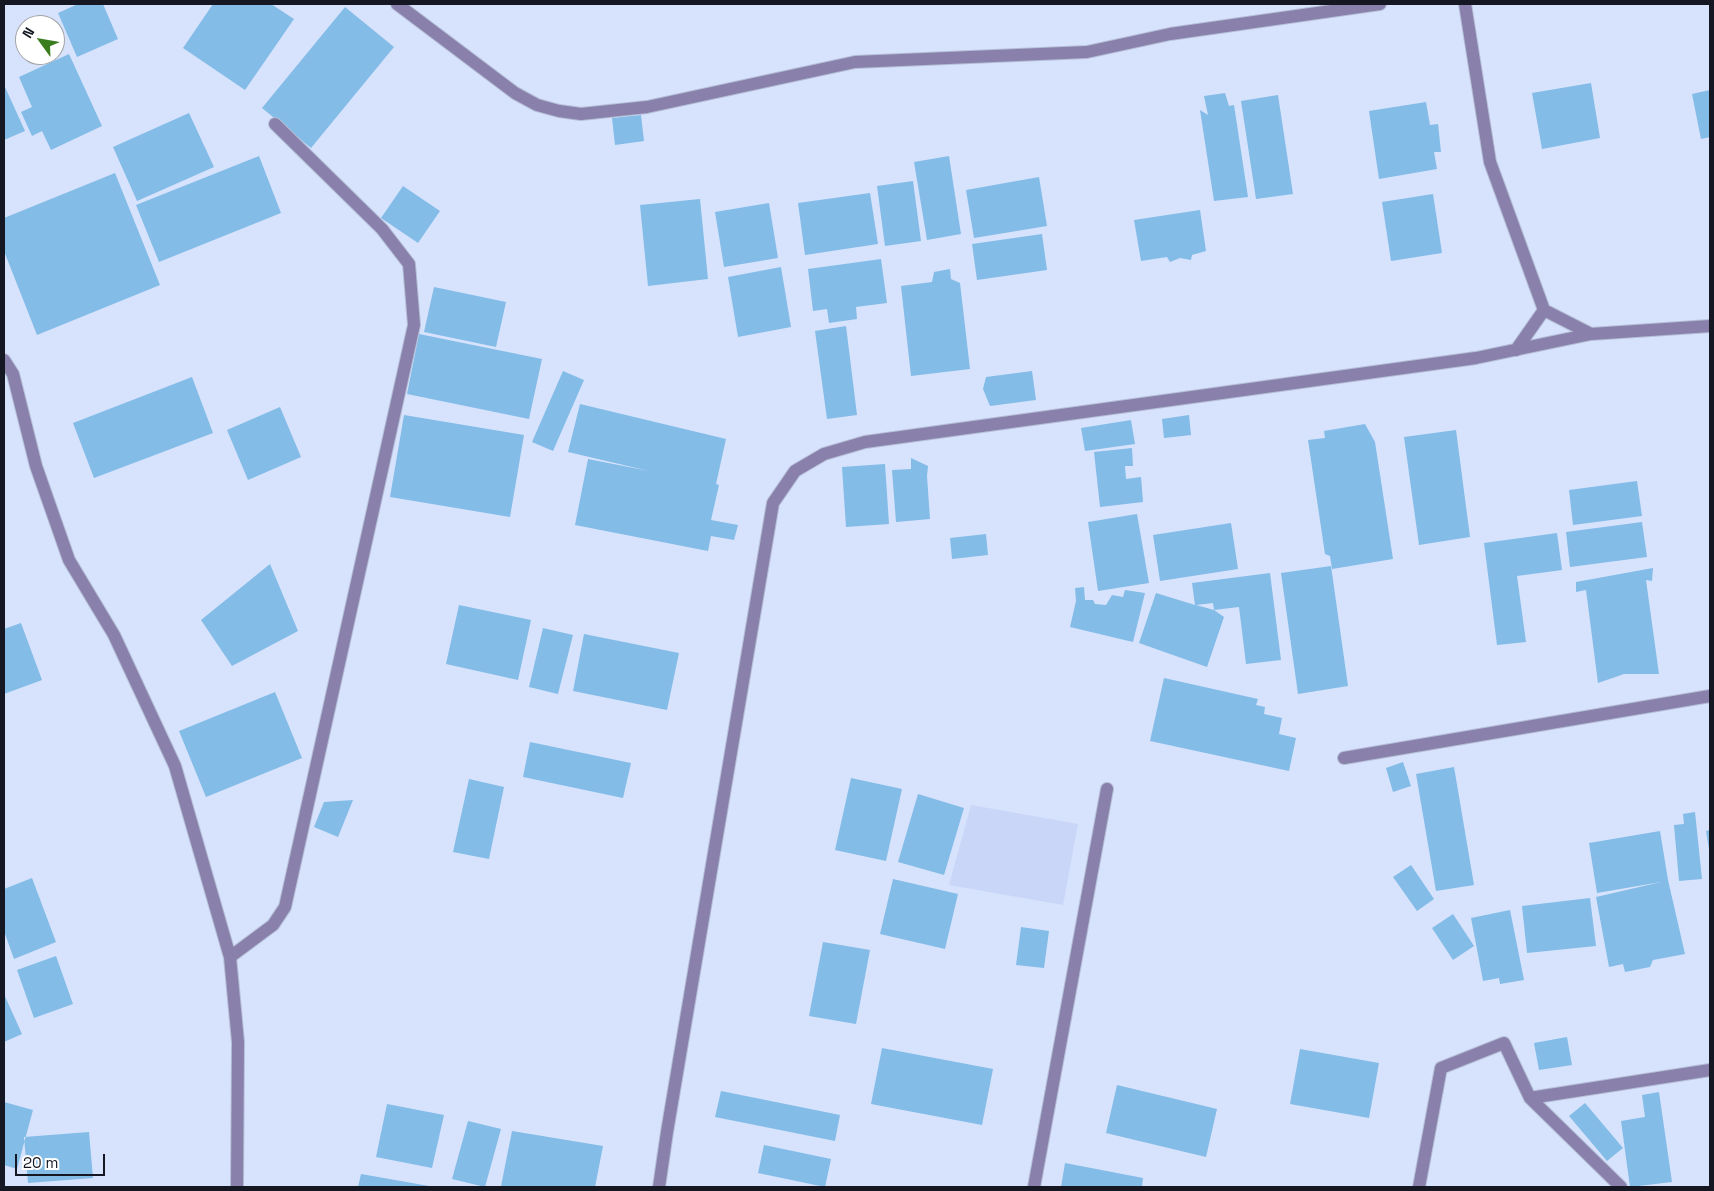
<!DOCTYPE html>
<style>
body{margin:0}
#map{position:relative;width:1714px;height:1191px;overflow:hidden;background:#d7e2fd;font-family:"Space Grotesk",sans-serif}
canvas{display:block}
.frame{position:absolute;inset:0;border:5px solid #151822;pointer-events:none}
.north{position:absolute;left:15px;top:15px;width:50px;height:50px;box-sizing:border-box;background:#fff;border:1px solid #a1a3a7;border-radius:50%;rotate:302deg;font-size:14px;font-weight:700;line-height:20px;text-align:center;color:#151822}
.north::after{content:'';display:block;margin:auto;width:18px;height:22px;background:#3a7d1f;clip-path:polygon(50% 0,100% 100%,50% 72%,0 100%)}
.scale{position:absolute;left:15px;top:1154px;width:90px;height:22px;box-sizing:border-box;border:2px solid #151822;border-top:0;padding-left:6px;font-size:15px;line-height:18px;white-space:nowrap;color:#151822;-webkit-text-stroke:4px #fff;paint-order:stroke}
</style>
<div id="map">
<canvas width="1714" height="1191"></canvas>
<div class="frame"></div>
<div class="north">N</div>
<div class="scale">20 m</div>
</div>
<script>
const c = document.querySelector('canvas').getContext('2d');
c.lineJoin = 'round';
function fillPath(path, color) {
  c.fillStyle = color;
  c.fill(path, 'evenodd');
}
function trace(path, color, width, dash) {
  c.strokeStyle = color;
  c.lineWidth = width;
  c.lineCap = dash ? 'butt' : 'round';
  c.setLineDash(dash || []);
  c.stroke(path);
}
fillPath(new Path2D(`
 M971,805l107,19 -15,81 -114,-20z`), '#c9d6f7');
fillPath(new Path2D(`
 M78,4h25l15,35 -41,18 -19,-44z
 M213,4h58l23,15 -49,71 -62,-42z
 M345,7l49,40 -83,101 -49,-40z
 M69,54l33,72 -51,24 -9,-19 -10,5 -11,-24 11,-5 -13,-30z
 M1591,83l9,55 -58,11 -10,-56z
 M5,87l20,44 -21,9v-52z
 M1710,90v47l-9,2 -9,-45z
 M1225,93l4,13 5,-1 14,92 -34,4 -14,-91 8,5 -4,-19z
 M1278,95l15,99 -37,5 -15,-98z
 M1426,102l4,23 8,-1 3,28h-7l3,17 -58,10 -10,-68z
 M189,113l25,54 -77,34 -24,-54z
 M641,115l3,26 -29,4 -3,-27z
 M259,156l22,57 -122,49 -23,-57z
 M949,156l12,78 -34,6 -13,-78z
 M115,173l45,112 -123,50 -33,-84v-33z
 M1039,177l8,49 -73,12 -8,-48z
 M913,181l8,60 -36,5 -8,-60z
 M403,186l37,25 -22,32 -37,-25z
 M870,193l8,51 -73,11 -7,-52z
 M1433,194l9,59 -51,8 -9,-59z
 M700,199l8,80 -60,7 -8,-81z
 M769,203l9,55 -54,9 -9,-55z
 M1200,210l6,41 -14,4 -1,5 -11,-2 -10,4 -3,-5 -26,4 -7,-41z
 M1042,234l5,36 -70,10 -5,-36z
 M881,259l6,44 -31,4 1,12 -28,4 -2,-14 -14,2 -5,-42z
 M781,267l10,60 -53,10 -10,-60z
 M950,269l1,10 9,4 10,86 -59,7 -10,-90 31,-4 2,-10z
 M434,287l72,15 -10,45 -72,-15z
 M846,326l11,89 -30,4 -12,-88z
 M419,334l123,25 -13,60 -122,-25z
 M563,371l21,9 -31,71 -21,-9z
 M1032,371l4,29 -46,6 -7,-17 3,-12z
 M192,377l21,56 -119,45 -21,-55z
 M580,404l146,35 -10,45 3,1 -8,35 27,5 -4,15 -23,-4 -3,15 -133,-26 13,-66 61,12 -81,-19z
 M280,407l21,50 -53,23 -21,-50z
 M404,415l120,20 -14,82 -120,-20z
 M1189,415l2,20 -27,3 -2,-19z
 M1131,420l4,24 -50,7 -4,-23z
 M1365,424l10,18 18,117 -61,10 -2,-13 -5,-2 -17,-114 17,-2 -1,-7z
 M1456,430l14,107 -51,8 -15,-108z
 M1132,448l1,18h-8l1,13 15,-2 2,25 -43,5 -6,-55z
 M911,458l17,8 -1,10 3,43 -34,3 -4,-52 19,-1z
 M885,464l4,60 -43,3 -4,-60z
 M1637,481l5,35 -69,9 -4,-35z
 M1137,514l12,69 -51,8 -10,-69z
 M1642,522l5,35 -77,10 -4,-35z
 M1231,523l7,46 -78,12 -7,-46z
 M1557,533l5,37 -45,6 9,66 -29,3 -13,-102z
 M986,534l2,21 -36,4 -2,-21z
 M270,564l28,67 -66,35 -31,-46z
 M1331,566l17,120 -50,8 -17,-121z
 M1653,568l-1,13 -6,-1 13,94h-35l-26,9 -12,-93 -10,2v-10z
 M1270,573l11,87 -35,4 -7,-57 -25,3 10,7 -17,50 -68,-24 17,-50 39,12 -3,-22zM1213,603l1,7 -18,-5z
 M1084,587l1,13h8l2,4 11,1 6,-10 11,2 2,-7 20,3 -12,49 -63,-15 6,-26 -1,-13z
 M459,605l72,15 -13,60 -72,-16z
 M21,623l21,57 -38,14v-65z
 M543,628l30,7 -15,59 -29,-7z
 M584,634l95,19 -12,57 -94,-19z
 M1164,678l94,21 -2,6 9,2 -1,7 18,4 -3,16 17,4 -7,33 -139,-30z
 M275,692l27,66 -96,39 -27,-66z
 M530,742l101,21 -8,35 -100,-21z
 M1403,762l8,24 -18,6 -7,-24z
 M1454,767l20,118 -38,6 -20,-117z
 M851,778l51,11 -16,72 -51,-11z
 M469,779l35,8 -15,72 -36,-7z
 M918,794l46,14 -20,67 -46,-13z
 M353,800l-15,37 -24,-10 10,-25z
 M1695,812l7,67 -23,2 -5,-56 10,-1 -1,-10z
 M1710,830v19h-1l-3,-18z
 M1660,831l8,49 17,74 -32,6 -3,7 -25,5 -2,-8 -14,3 -13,-70 65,-15 -64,11 -8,-50z
 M1411,865l23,34 -17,12 -24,-34z
 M32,878l24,64 -42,17 -10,-28v-42z
 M893,879l65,15 -13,55 -65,-15z
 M1590,898l6,48 -69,7 -5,-47z
 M1510,910l14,70 -24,4 -1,-6 -16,3 -12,-63z
 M1453,914l21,32 -21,14 -21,-32z
 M1021,927l28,4 -5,37 -28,-3z
 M823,942l47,8 -14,74 -47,-8z
 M56,956l17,48 -39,14 -17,-48z
 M4,994l18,40 -18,8z
 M1567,1037l5,28 -33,5 -5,-27z
 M882,1048l111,21 -11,56 -111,-21z
 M1300,1049l79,14 -10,55 -79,-14z
 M1117,1085l100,24 -11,48 -100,-24z
 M721,1091l119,24 -5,26 -120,-24z
 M1659,1092l13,90 -42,5 -9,-66 24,-4 -3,-22z
 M4,1102l29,8 -16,59 -13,-4z
 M1585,1103l38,45 -16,13 -38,-45z
 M387,1104l57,11 -12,53 -56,-11z
 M468,1121l33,8 -16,58 -33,-8z
 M512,1131l91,15 -8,41 -94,-1z
 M89,1132l4,46 -65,5 -4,-46z
 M764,1145l67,14 -6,28 -67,-14z
 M1065,1163l78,15 -1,9h-81z
 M361,1174l68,12v1h-71z`), '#83bce7');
const street = new Path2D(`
 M397,4l118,89 22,12 22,6 22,3 66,-7 208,-45 232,-10 83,-18 210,-30
 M1465,4l25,158 54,148 47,24
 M1516,350l28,-40
 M4,360l9,14 23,92 33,94 45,75 61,131 55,191 8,85 -1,145
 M1344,758l366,-62
 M230,957l43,-32 12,-18 129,-582 -5,-61 -27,-35 -107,-105
 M1530,1098l180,-28
 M659,1187l8,-55 106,-629 22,-32 29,-17 41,-12 611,-84 115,-24 119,-8
 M1034,1187l73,-398
 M1419,1187l22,-119 63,-25 26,55 91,89`);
trace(street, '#b4bed6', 14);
trace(street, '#8980ab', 12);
</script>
